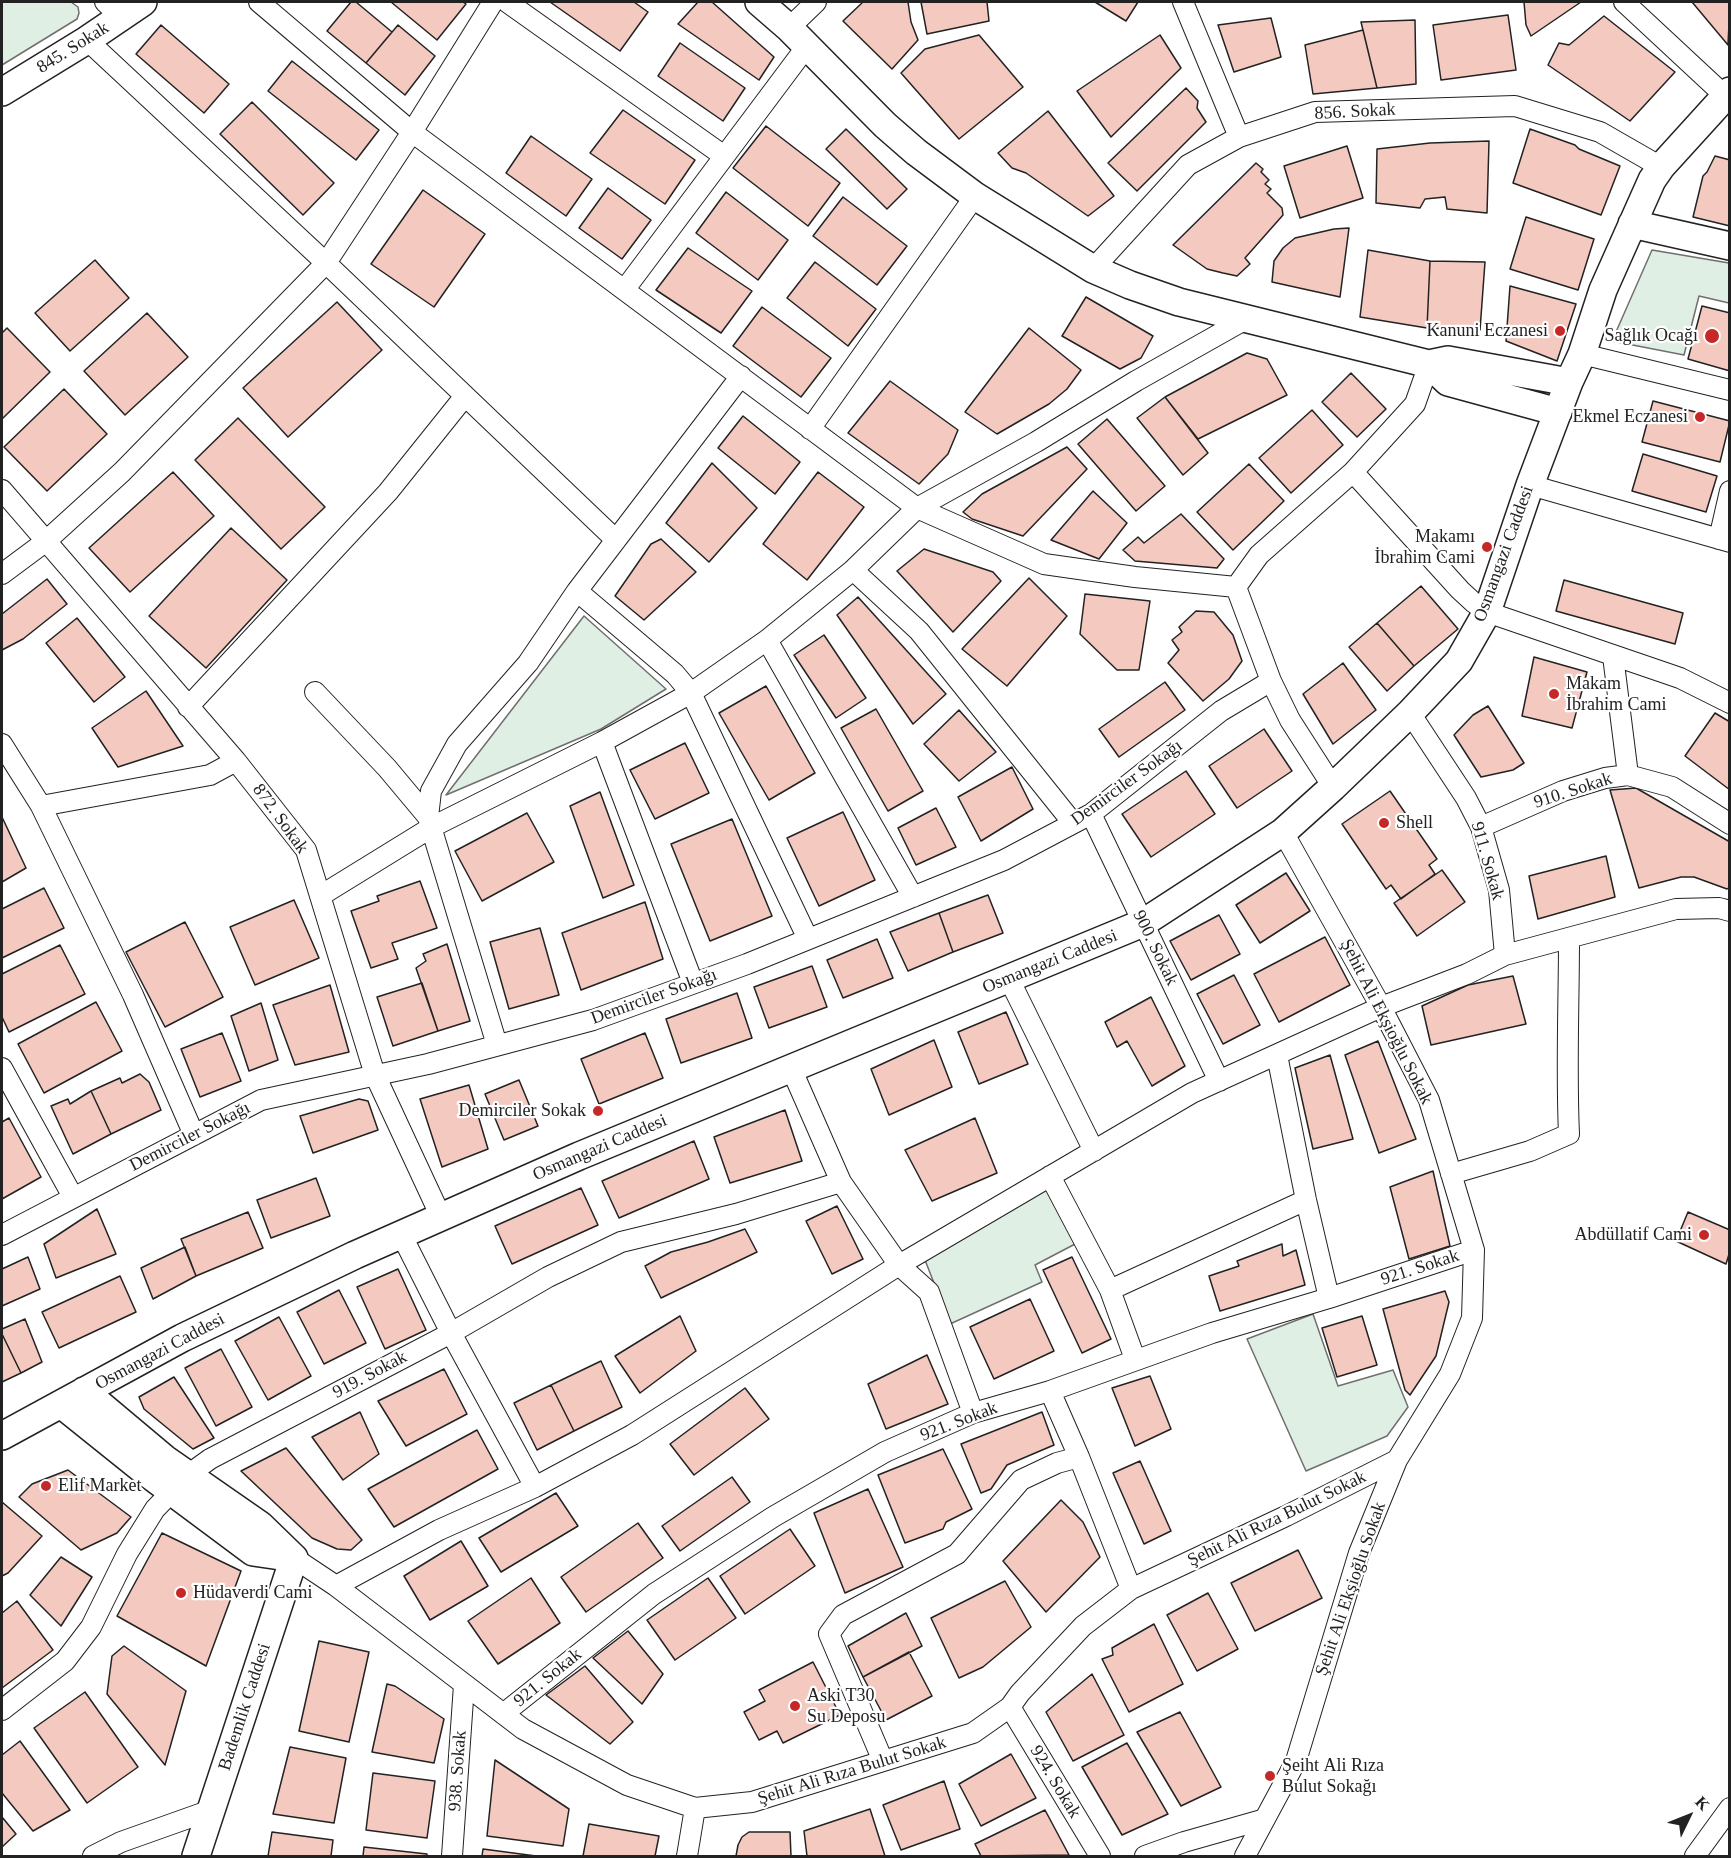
<!DOCTYPE html>
<meta charset="utf-8">
<style>
body{margin:0}
#map{position:relative;width:1731px;height:1858px;overflow:hidden;background:#fff;font-family:"Times New Roman",serif}
canvas{display:block}
.frame{position:absolute;inset:0;border:3px solid #222;pointer-events:none}
.north{position:absolute;left:1659px;top:1786px;width:60px;height:60px;-webkit-text-stroke:4px #fff;paint-order:stroke;rotate:47deg;font-size:16px;font-weight:700;line-height:24px;text-align:center;color:#222}
.north::after{content:'';display:block;margin:auto;width:21px;height:27px;background:#222;clip-path:polygon(50% 0,100% 100%,50% 72%,0 100%)}
</style>
<div id="map">
<canvas width="1731" height="1858"></canvas>
<div class="frame"></div>
<div class="north">K</div>
</div>
<script>
const c = document.querySelector('canvas').getContext('2d');
c.lineJoin = 'round';
function fillPath(path, color) {
  c.fillStyle = color;
  c.fill(path, 'evenodd');
}
function trace(path, color, width, dash) {
  c.strokeStyle = color;
  c.lineWidth = width;
  c.lineCap = dash ? 'butt' : 'round';
  c.setLineDash(dash || []);
  c.stroke(path);
}
function write(font, color, halo, rows, align = 'center') {
  c.font = font + ' "Times New Roman",serif';
  c.lineWidth = 4.5;
  c.setLineDash([]);
  c.textBaseline = 'middle';
  c.strokeStyle = halo;
  c.fillStyle = color;
  for (const [text, x, y, turn = 0] of rows) {
    c.save();
    c.translate(x, y);
    c.rotate((+turn || 0) * Math.PI / 180);
    c.textAlign = isNaN(turn) ? turn : align;
    if (halo) c.strokeText(text, 0, 0);
    c.fillText(text, 0, 0);
    c.restore();
  }
}
const green = new Path2D(`
 M2,2h69l7,5 1,6 -2,6 -75,46z
 M1652,250l77,13v40l-30,-7 -15,59 -72,-14z
 M584,616l82,73 -65,40 -155,66z
 M1047,1186l30,57 -42,22 7,17 -92,42 -25,-64z
 M1313,1314l25,72 55,-16 15,37 -21,29 -81,35 -59,-132z`);
fillPath(green, '#e0efe3');
trace(green, '#6f6f6f', 1.5);
const building = new Path2D(`
 M351,2h5l36,30 -26,31 -39,-32z
 M391,2h72l3,2 -29,36z
 M550,2h84l14,10 -28,39z
 M698,2h14l62,55 -15,23 -81,-56z
 M863,2h45l3,20 7,18 -26,29 -49,-48z
 M921,2h66l2,19 -62,13z
 M1095,2h43l-12,19z
 M1524,2h57l-50,34 -5,-11z
 M1692,2h38l-2,43z
 M1508,15l8,55 -75,10 -8,-55z
 M1604,16l71,56 -45,49 -82,-56 11,-22 10,2z
 M1271,18l10,39 -47,15 -16,-47z
 M1415,20l1,64 -39,4 -16,-66z
 M161,25l68,59 -25,29 -68,-59z
 M398,25l37,31 -30,39 -39,-32z
 M1363,30l14,58 -64,6 -8,-49z
 M979,35l44,52 -64,52 -58,-66 24,-24z
 M1160,35l21,33 -70,69 -34,-46z
 M680,43l65,45 -22,33 -65,-45z
 M292,61l87,69 -23,30 -88,-69z
 M1186,88l12,13 -1,7 9,14 -69,69 -29,-28z
 M252,102l82,81 -31,32 -83,-81z
 M623,110l72,50 -30,44 -75,-51z
 M1048,111l66,85 -26,20 -62,-43 -14,-5 -14,-15z
 M766,126l74,57 -32,43 -75,-58z
 M846,129l61,60 -20,20 -61,-60z
 M1530,129l45,16 4,4 41,17 -19,49 -88,-32z
 M531,136l61,43 -26,37 -60,-43z
 M1489,141l-2,72 -40,-4 -2,-12 -20,2 -5,9 -44,-5 1,-54 53,-6z
 M1347,146l16,52 -63,20 -16,-52z
 M1715,156l15,4v66l-37,-9 10,-41 4,-4z
 M1256,163l7,6 -2,3 8,8 -4,4 6,5 -4,4 15,15 1,7 -38,43 5,6 -13,12 -14,-3 -16,-4 -34,-24z
 M608,188l43,32 -29,39 -43,-31z
 M423,190l62,44 -51,73 -63,-43z
 M726,192l62,48 -30,40 -62,-47z
 M843,197l64,49 -30,39 -64,-49z
 M1526,217l68,22 -16,51 -68,-21z
 M1349,228l-9,69 -68,-15 2,-21 9,-13 12,-10 39,-9z
 M688,248l64,43 -31,42 -65,-43z
 M1368,250l62,11 -3,67 -67,-11z
 M95,260l34,38 -59,53 -35,-38z
 M1430,261l55,1 -5,68 -53,-2z
 M815,262l61,47 -28,37 -61,-48z
 M1510,286l66,18 -19,57 -51,-20z
 M1086,297l67,39 -12,22 -21,11 -58,-33z
 M337,302l45,48 -94,87 -45,-49z
 M1702,306l28,7v58l-42,-12z
 M762,307l69,51 -30,39 -68,-51z
 M147,313l41,44 -63,58 -41,-44z
 M7,328l43,44 -48,47v-86z
 M1029,328l52,42 -14,19 -18,15 -52,30 -32,-22z
 M1247,353l20,6 20,36 -89,44 -33,-42z
 M1351,373l35,36 -29,28 -35,-35z
 M890,381l68,49 -10,24 -29,30 -71,-51z
 M64,389l43,45 -60,57 -43,-44z
 M1165,397l43,56 -25,22 -46,-57z
 M1653,401l77,20 -10,41 -78,-20z
 M1312,410l31,35 -52,48 -32,-35z
 M743,416l57,46 -25,32 -57,-46z
 M238,418l87,89 -44,42 -86,-89z
 M1107,419l58,67 -29,25 -58,-67z
 M1067,447l20,22 -64,67 -51,-17 -9,-7 19,-18z
 M1643,454l74,22 -11,36 -74,-21z
 M712,463l45,45 -48,54 -43,-39z
 M1249,464l35,37 -51,49 -36,-38z
 M173,472l41,44 -84,76 -41,-44z
 M818,472l46,35 -57,73 -44,-36z
 M1093,491l34,32 -28,36 -48,-19z
 M1181,514l43,45 -7,9 -82,-7 -12,-11 15,-13 6,6z
 M231,528l56,52 -81,88 -57,-52z
 M661,539l35,33 -52,48 -29,-24 36,-52z
 M924,549l69,23 8,9 -48,51 -56,-61z
 M1029,578l38,38 -60,70 -45,-37z
 M47,579l20,25 -44,35 -21,11v-36z
 M1564,580l119,33 -8,31 -119,-33z
 M1421,586l37,43 -44,37 -37,-43z
 M1085,594l65,7 -11,69h-22l-37,-36z
 M858,597l88,97 -33,30 -76,-109z
 M1196,611l18,1 19,23 9,26 -13,18 -26,22 -35,-38 11,-13 -7,-10 10,-8 -3,-5z
 M77,618l48,59 -31,25 -48,-59z
 M1377,623l37,43 -27,25 -38,-44z
 M824,635l42,63 -30,20 -42,-63z
 M1534,657l53,15 -15,56 -50,-12z
 M1343,663l33,47 -43,34 -30,-50z
 M1165,682l20,28 -66,47 -20,-28z
 M766,686l49,87 -46,27 -50,-87z
 M146,691l37,55 -65,21 -26,-39z
 M1488,706l36,57 -11,7 -32,7 -27,-42 19,-20z
 M876,709l47,82 -35,20 -47,-83z
 M959,710l37,42 -37,29 -35,-37z
 M1715,713l15,9v68l-45,-34z
 M1264,729l28,42 -55,37 -28,-42z
 M685,743l24,50 -54,26 -25,-49z
 M1012,767l21,42 -52,32 -23,-44z
 M1186,771l29,43 -64,43 -29,-43z
 M1636,788l94,54v45l-3,2 -33,-12h-13l-42,11 -29,-98z
 M1390,791l47,68 -8,6 6,9 -34,25 -10,-14 -5,4 -44,-65z
 M600,792l34,93 -31,13 -33,-92z
 M936,808l20,39 -40,18 -18,-37z
 M843,812l32,68 -56,26 -32,-68z
 M527,813l27,49 -72,39 -27,-50z
 M2,817l24,51 -24,14z
 M732,819l40,97 -62,25 -39,-97z
 M1606,856l9,41 -77,22 -9,-43z
 M1442,870l23,32 -48,34 -23,-33z
 M1286,873l24,38 -50,32 -24,-38z
 M420,881l17,47 -45,15 6,16 -27,9 -20,-57 28,-10 -2,-5z
 M44,888l20,40 -62,30v-49z
 M988,895l15,38 -50,19 -14,-39z
 M294,900l25,58 -64,27 -25,-58z
 M645,902l18,57 -82,31 -19,-57z
 M939,913l14,39 -45,19 -18,-39z
 M1219,915l21,39 -49,26 -21,-39z
 M185,922l38,75 -58,30 -39,-75z
 M540,928l19,67 -50,14 -19,-67z
 M1325,937l25,48 -71,37 -25,-48z
 M877,939l16,39 -50,20 -16,-38z
 M447,944l23,77 -32,10 -22,-63 10,-7 -3,-7z
 M60,945l25,49 -76,38 -7,-15v-43z
 M812,966l15,41 -58,21 -15,-41z
 M1234,975l26,50 -37,19 -26,-50z
 M1513,976l13,48 -95,21 -9,-39 46,-21z
 M422,983l16,48 -45,15 -16,-49z
 M330,985l19,67 -54,13 -22,-60z
 M737,993l15,45 -71,25 -15,-44z
 M1151,997l34,69 -33,20 -25,-45 -10,6 -12,-25z
 M96,1002l26,49 -78,42 -26,-49z
 M261,1003l17,57 -29,11 -18,-55z
 M1006,1012l22,52 -49,20 -21,-52z
 M222,1033l19,48 -41,16 -19,-48z
 M645,1033l18,45 -64,26 -18,-45z
 M934,1040l18,47 -63,28 -18,-46z
 M1378,1041l38,98 -37,14 -34,-98z
 M1330,1055l23,84 -40,10 -18,-81z
 M140,1074l9,8 12,28 -50,24 -20,-43 29,-13 2,5z
 M519,1080l19,46 -34,14 -19,-46z
 M469,1085l19,64 -46,18 -22,-68z
 M91,1091l20,43 -38,20 -22,-48 17,-7 2,5z
 M359,1099l9,2 10,29 -65,23 -13,-37z
 M785,1110l17,51 -72,22 -16,-46z
 M9,1118l32,59 -39,22v-77z
 M975,1118l22,55 -65,28 -27,-51z
 M694,1141l15,38 -90,39 -17,-37z
 M1433,1171l17,75 -41,13 -19,-72z
 M316,1178l14,38 -59,22 -14,-38z
 M581,1188l17,37 -86,39 -17,-38z
 M837,1206l26,53 -31,15 -26,-53z
 M97,1209l19,45 -60,24 -12,-34z
 M248,1212l15,36 -67,28 -15,-37z
 M1688,1212l42,18v21l-4,13 -50,-23z
 M745,1229l12,23 -96,46 -16,-32 26,-14 37,-10z
 M1282,1244l1,12 13,-6 9,35 -85,26 -11,-35 30,-10 -2,-5z
 M185,1247l11,29 -43,23 -12,-31z
 M28,1257l12,32 -38,17v-37z
 M1072,1257l39,82 -29,14 -39,-83z
 M398,1269l28,61 -41,19 -28,-62z
 M120,1276l16,36 -77,36 -17,-36z
 M339,1290l27,53 -42,21 -27,-52z
 M1445,1291l4,11 -13,54 -26,39 -5,-5 -22,-81z
 M1030,1299l24,52 -60,28 -24,-52z
 M680,1316l16,35 -56,42 -25,-37z
 M1362,1316l15,49 -40,12 -15,-49z
 M279,1317l32,59 -43,24 -33,-59z
 M25,1319l17,43 -21,11 -19,-39v-5z
 M2,1334l19,39 -19,9z
 M221,1349l31,58 -36,19 -31,-58z
 M927,1355l21,49 -62,25 -18,-45z
 M601,1361l21,46 -48,24 -23,-46z
 M444,1369l23,45 -61,32 -28,-45z
 M1150,1376l21,53 -36,17 -23,-58z
 M174,1377l40,61 -21,11 -49,-40 -5,-12z
 M551,1385l23,46 -37,19 -23,-47z
 M745,1388l24,31 -75,56 -24,-31z
 M360,1412l19,42 -36,26 -31,-43z
 M1042,1412l12,33 -47,20 -16,24 -10,4 -20,-49z
 M477,1430l21,39 -104,58 -26,-38z
 M286,1448l76,92 -11,10 -14,-1 -25,-11 -71,-67z
 M943,1449l29,60 -26,13 -3,7 -38,14 -27,-68z
 M1140,1461l31,70 -27,13 -31,-71z
 M68,1470l63,47 -14,16 -36,17 -62,-53 13,-13z
 M732,1477l18,25 -70,49 -18,-25z
 M868,1489l35,78 -58,26 -31,-80z
 M556,1493l22,33 -77,46 -22,-34z
 M1061,1500l22,22 17,35 -54,55 -43,-51z
 M2,1502l40,34 -34,37 -6,3z
 M638,1523l25,35 -77,54 -25,-35z
 M790,1529l25,37 -70,48 -25,-38z
 M162,1533l79,38 -35,95 -89,-50z
 M461,1541l27,45 -58,34 -26,-44z
 M1298,1550l24,48 -67,33 -24,-48z
 M61,1557l31,20 -31,49 -31,-31z
 M531,1578l29,45 -62,41 -30,-43z
 M708,1578l28,40 -61,42 -28,-40z
 M1005,1581l26,46 -48,40 -24,11 -28,-60z
 M1208,1593l30,56 -41,22 -30,-56z
 M17,1601l36,49 -51,38v-75z
 M906,1613l16,33 -59,31 -15,-31z
 M1154,1624l29,60 -54,28 -27,-53 11,-4 -1,-7z
 M628,1631l35,43 -21,30 -49,-46z
 M319,1641l50,11 -20,90 -50,-11z
 M124,1646l62,45 -21,74 -58,-71 5,-38z
 M909,1652l23,44 -46,24 -23,-43z
 M813,1662l27,53 -57,28 -6,-12 -18,9 -15,-28 21,-11 -6,-11z
 M585,1666l48,56 -23,22 -64,-49z
 M1092,1674l32,61 -51,26 -27,-49z
 M387,1684l8,2 49,33 -10,44 -62,-11z
 M85,1692l53,75 -51,36 -53,-75z
 M1180,1712l41,75 -40,19 -44,-74z
 M20,1741l50,69 -37,21 -31,-38v-38z
 M1127,1743l41,71 -46,21 -40,-68z
 M290,1747l56,11 -12,65 -61,-9z
 M1011,1754l25,44 -55,28 -22,-42z
 M495,1760l74,49 -6,37 -76,-10z
 M373,1773l62,8 -8,57 -61,-8z
 M944,1781l16,48 -59,21 -18,-45z
 M870,1809l15,47h-78l-3,-25z
 M1045,1810l24,45 -88,1 -6,-12z
 M2,1817l14,17 -14,13z
 M589,1824l70,12 -4,20h-72z
 M272,1832l61,8 -2,16h-63z
 M749,1832h41l1,24h-55l2,-11 4,-8z
 M364,1847l63,7v2h-64z
 M483,1849l53,7h-54z`);
fillPath(building, '#f3c9c0');
trace(building, '#222', 1.5);
const street = new Path2D(`
 M105,2l16,15
 M259,2l153,130 505,376 127,56 91,13 101,10
 M507,2l217,154
 M1183,2l56,135
 M1624,2l100,93
 M789,28l27,-26
 M87,40l239,223 290,277
 M1093,269l95,-104 51,-28 76,-25 200,-6 85,26 61,35
 M625,289l182,-243
 M1582,354l148,36
 M810,429l165,-233
 M1353,472l107,118 13,12 14,10 193,66 50,25
 M1530,485l200,57
 M2,490l234,271 70,89 69,225 66,142
 M1719,539l11,-48
 M853,570l66,61 154,192
 M2,574l43,-32 77,-70 204,-209 86,-131 81,-130
 M577,591l98,83 16,19 117,246
 M767,640l146,257
 M1613,656l15,119
 M315,692l72,76 41,49 69,228
 M188,707l200,-215 77,-96
 M1410,713l56,85 15,29 18,63 6,65
 M602,742l91,241
 M2,744l39,62 92,189 61,140
 M1333,787l-43,-67 -19,-39 -35,-94 23,-32 94,-83 62,-68 14,-40
 M41,806l169,-31 26,-14
 M1091,814l128,267
 M428,817l3,-26 26,-47 71,-81 49,-72 164,-215
 M1481,827l82,-36 42,-13 23,-3 44,12 58,37
 M320,896l112,-69 170,-85 89,-49 76,-53 86,-70 64,-62 119,-66 100,-61 110,-62
 M1009,979l85,172
 M1277,1055l29,145 23,98
 M2,1068l71,129
 M791,1068l50,114 58,83 30,27 44,121
 M1451,1174l79,-23 39,-17c-3,-66 0,-131 0,-196
 M1050,1176l60,114 25,69
 M401,1234l50,99 84,154
 M2,1235l259,-135 167,-36 165,-44 154,-56 257,-104 87,-46 130,-103 50,-30
 M1110,1290l196,-90
 M1050,1391l29,66 52,132
 M294,1558l42,28 187,143 104,56 68,23 57,-6 221,-69 37,-26 10,-14 63,-67 48,-37 155,-73 111,-56
 M336,1586l103,-56 96,-43 97,-52 267,-170 293,-172 189,-86 86,-33 38,-19 171,-46 43,-1 11,3
 M1010,1707l90,149
 M2,1710l63,-49 26,-34 36,-73 28,-45 33,-34 22,-16 241,-126 97,-56 73,-35 115,-28 105,-32
 M503,1714l151,-120 119,-77 112,-65 88,-39 77,-22 162,-58 117,-35 145,-48
 M883,1761l-54,-127 14,-19 114,-61 64,-74 36,-17 22,-6
 M93,1856l28,-14 90,-32
 M452,1856l12,-171
 M687,1856l8,-48
 M1145,1856l39,-14 81,-23
 M1245,1856l51,-95 63,-208 38,-93 53,-86 22,-56 2,-68 -45,-150 -48,-93 -98,-175
 M1695,1856l35,-48`);
const secondary = new Path2D(`
 M759,2l30,26 96,97 31,27 59,44 118,73 37,16 49,17 250,62 19,18 110,30
 M2,92l85,-52 56,-38
 M1632,224l98,22
 M1429,364l19,-4 121,22
 M84,1391l81,68 95,66 34,33
 M61,1404l86,69 106,79 41,6
 M2,1436l180,-98 173,-83 224,-99 564,-233 140,-91 50,-45 77,-74 49,-52 28,-49 43,-127 39,-103 13,-28 21,-64 49,-110 9,-13 69,-76
 M196,1856l98,-298`);
trace(street, '#222', 22);
trace(secondary, '#222', 30);
trace(street, '#fff', 20);
trace(secondary, '#fff', 27);
for (const [x, y, r, color] of [
 [1560,331,6,"#c62828"],
 [1712,336,8,"#c62828"],
 [1700,417,6,"#c62828"],
 [1487,547,6,"#c62828"],
 [1554,694,6,"#c62828"],
 [1384,823,6,"#c62828"],
 [598,1111,6,"#c62828"],
 [1704,1235,6,"#c62828"],
 [46,1486,6,"#c62828"],
 [181,1593,6,"#c62828"],
 [795,1706,6,"#c62828"],
 [1270,1776,6,"#c62828"]
]) {
  const dot = new Path2D();
  dot.arc(x, y, r, 0, 2 * Math.PI);
  c.fillStyle = color;
  c.fill(dot);
  trace(dot, '#fff', 2);
}
write('18px', '#222', '#fff', [
 ["845. Sokak",73,48,-32],
 ["856. Sokak",1355,112,-3],
 ["Osmangazi Caddesi",1504,554,-70],
 ["Demirciler Sokağı",1127,783,-36],
 ["910. Sokak",1573,791,-18],
 ["872. Sokak",280,819,54],
 ["911. Sokak",1487,861,74],
 ["900. Sokak",1155,948,64],
 ["Osmangazi Caddesi",1050,962,-22],
 ["Demirciler Sokağı",654,997,-20],
 ["Şehit Ali Ekşioğlu Sokak",1386,1022,63],
 ["Demirciler Sokağı",190,1137,-27],
 ["Osmangazi Caddesi",600,1148,-23],
 ["921. Sokak",1420,1268,-18],
 ["Osmangazi Caddesi",160,1352,-28],
 ["919. Sokak",370,1375,-28],
 ["921. Sokak",959,1422,-21],
 ["Şehit Ali Rıza Bulut Sokak",1277,1519,-26],
 ["Şehit Ali Ekşioğlu Sokak",1351,1589,-71],
 ["921. Sokak",548,1678,-39],
 ["Bademlik Caddesi",245,1707,-72],
 ["938. Sokak",458,1771,-86],
 ["Şehit Ali Rıza Bulut Sokak",852,1771,-17],
 ["924. Sokak",1055,1782,59]
]);
write('18px', '#222', '#fff', [
 ["Kanuni Eczanesi",1548,331],
 ["Sağlık Ocağı",1698,336],
 ["Ekmel Eczanesi",1688,417],
 ["Makamı",1475,537],
 ["İbrahim Cami",1475,558],
 ["Makam",1566,684,"left"],
 ["İbrahim Cami",1566,705,"left"],
 ["Shell",1396,823,"left"],
 ["Demirciler Sokak",586,1111],
 ["Abdüllatif Cami",1692,1235],
 ["Elif Market",58,1486,"left"],
 ["Hüdaverdi Cami",193,1593,"left"],
 ["Aski T30",807,1696,"left"],
 ["Su Deposu",807,1717,"left"],
 ["Şeiht Ali Rıza",1282,1766,"left"],
 ["Bulut Sokağı",1282,1787,"left"]
], 'right');
</script>
